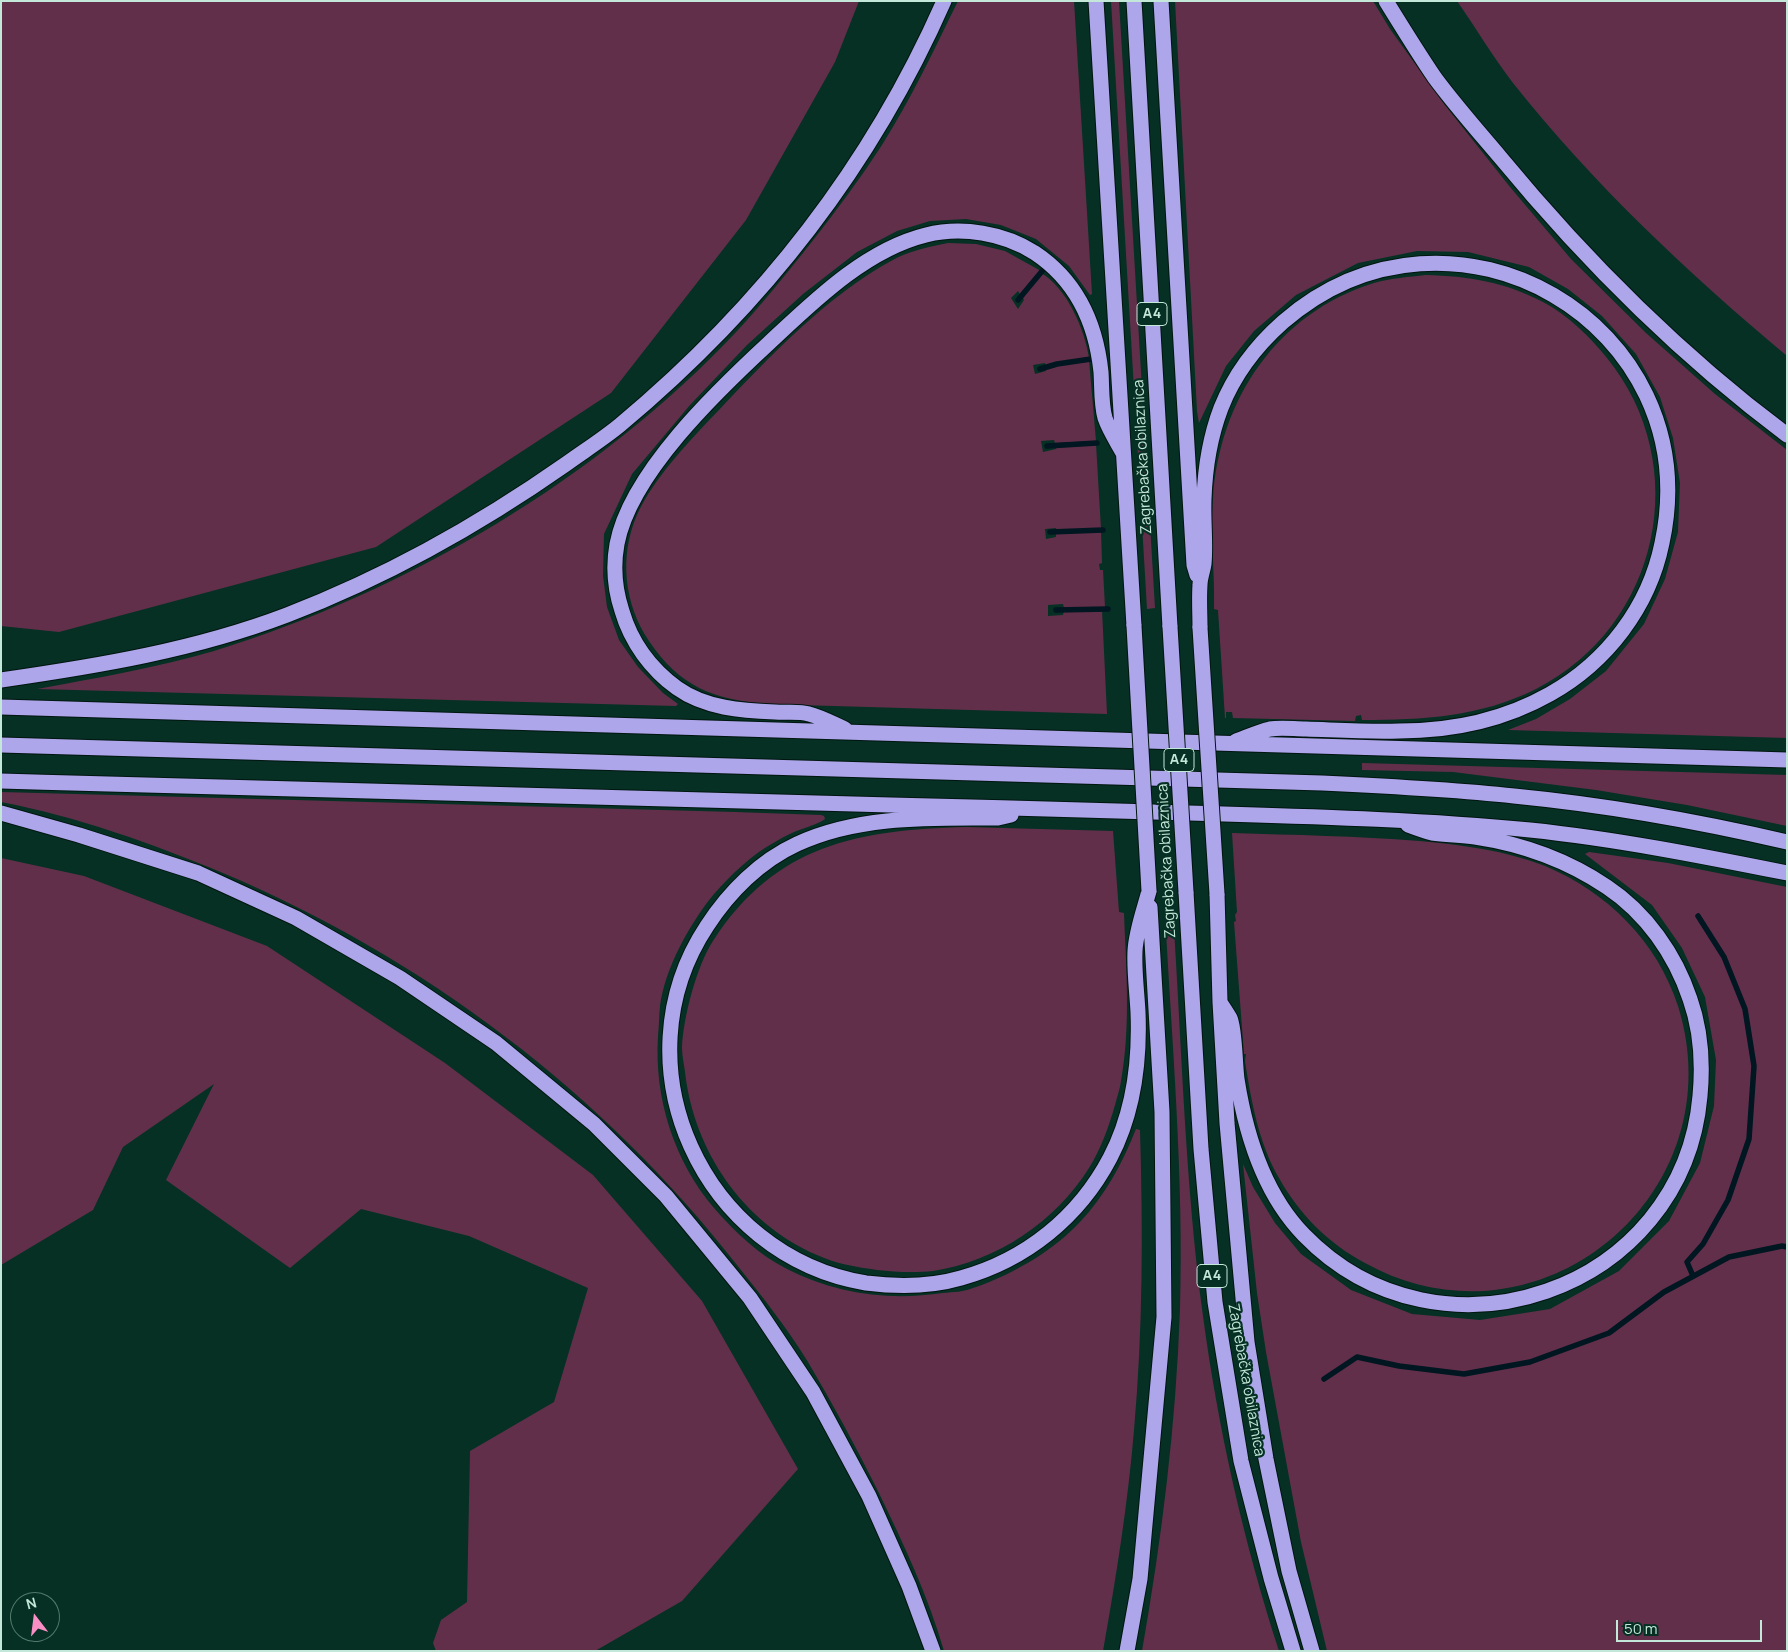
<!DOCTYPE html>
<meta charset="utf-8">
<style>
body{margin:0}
#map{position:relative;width:1788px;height:1652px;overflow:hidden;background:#063024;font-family:Manrope,sans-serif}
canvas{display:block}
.frame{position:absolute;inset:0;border:2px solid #c3e7d8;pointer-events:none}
.north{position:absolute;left:10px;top:1592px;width:50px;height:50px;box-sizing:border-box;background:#063024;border:1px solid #52796c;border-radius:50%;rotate:345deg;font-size:14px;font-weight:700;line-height:20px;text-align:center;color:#c3e7d8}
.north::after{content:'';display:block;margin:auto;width:18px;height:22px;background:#fa8fc6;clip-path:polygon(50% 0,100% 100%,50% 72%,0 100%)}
.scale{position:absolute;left:1616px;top:1620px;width:146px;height:22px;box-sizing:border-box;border:2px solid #c3e7d8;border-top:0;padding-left:6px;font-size:15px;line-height:18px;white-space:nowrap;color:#c3e7d8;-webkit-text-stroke:4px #063024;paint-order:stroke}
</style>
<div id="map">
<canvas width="1788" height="1652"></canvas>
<div class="frame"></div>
<div class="north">N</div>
<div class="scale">50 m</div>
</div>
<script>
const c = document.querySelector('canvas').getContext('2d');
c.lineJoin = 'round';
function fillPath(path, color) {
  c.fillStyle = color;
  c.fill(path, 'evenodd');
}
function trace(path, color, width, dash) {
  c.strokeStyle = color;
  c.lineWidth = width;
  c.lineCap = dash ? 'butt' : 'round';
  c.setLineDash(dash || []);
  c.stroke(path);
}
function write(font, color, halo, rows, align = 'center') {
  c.font = font + ' Manrope,sans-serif';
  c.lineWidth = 4.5;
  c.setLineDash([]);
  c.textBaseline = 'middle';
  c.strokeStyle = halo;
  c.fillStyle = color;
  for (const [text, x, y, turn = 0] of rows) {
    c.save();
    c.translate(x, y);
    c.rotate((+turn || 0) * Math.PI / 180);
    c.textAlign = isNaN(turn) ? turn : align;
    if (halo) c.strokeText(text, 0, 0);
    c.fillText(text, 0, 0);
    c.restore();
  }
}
fillPath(new Path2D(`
 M1,1h858l-24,61 -89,158 -135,173 -235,154 -317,85 -58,-6z
 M958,1h116l18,293 -2,1 -21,-29 -33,-27 -35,-14 -35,-6 -36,2 -33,10 -40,21 -54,42 -56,51 -57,60 -58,69 -28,60 -1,42 4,31 12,33 19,27 25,26 15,11 -2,2 -639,-17c59,-11 119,-21 177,-38 192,-59 386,-173 524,-321 26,-28 49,-57 73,-87 25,-32 49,-64 71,-98 29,-46 52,-95 76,-144z
 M1111,1h8l36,607 -8,1z
 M1175,1h198l17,28 54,75 66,83 61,72 75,74 69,61 72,56v288l-279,-8 28,-11 34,-20 36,-28 38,-47 21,-45 13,-47 2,-49 -7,-45 -13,-41 -24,-43 -34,-38 -34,-27 -39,-22 -61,-15 -51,-1 -59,12 -62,32 -42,36 -28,35 -27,57 -2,-12z
 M1457,1h330v355c-99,-83 -194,-172 -274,-273 -20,-26 -37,-55 -56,-82z
 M948,243l28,1 29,7 36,20 -20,25 -3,-5 -7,7 7,11 6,-9 -1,-2 18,-25c26,15 44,57 48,85l-43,9 -1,-4 -12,2 2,9 11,-3 -1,-3 13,-4 31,-4 7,81 -41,2 -1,-3 -13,1 2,11 13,-3 1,-2 8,-2 31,-1 5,85 -44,2 -1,-3 -11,1 1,10 10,-2v-4l45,-2 1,32 -3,1 1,6h3l2,37 -41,1 -1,-4 -15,1v11l15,-1 1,-4 38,-1 5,104 -341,-10c-53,-5 -86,-17 -117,-63 -25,-37 -30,-85 -12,-126 16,-36 53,-75 81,-104 50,-53 109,-115 173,-150 17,-10 38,-14 57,-18z
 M1426,275c42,1 79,7 117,27 25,13 46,34 64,56 87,107 53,268 -71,331 -56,28 -113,31 -174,31l-1,-5 -5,1 -1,5 -122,-3 -1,-6h-6v6h-1l-7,-108 -4,-1c1,-36 -4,-73 -1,-110 6,-99 64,-186 161,-216 17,-5 35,-6 52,-8z
 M1362,763l425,12v51l-100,-21 -91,-15 -143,-18 -91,-2z
 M1,792l734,20 86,3 3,1 1,3c-7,5 -15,7 -23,10 -9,3 -19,8 -27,13 -23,12 -44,33 -61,52 -24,29 -49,74 -54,112 -1,10 -1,20 -2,30 -4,62 16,125 56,172 21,24 45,47 73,61 49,25 102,32 156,24 10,-1 21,-1 30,-5 22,-7 43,-18 63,-30 15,-10 31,-22 43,-35 26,-27 43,-59 57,-94l4,1c3,100 3,200 -6,300 -6,73 -18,148 -31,221h-159c-16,-56 -41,-108 -66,-160 -22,-44 -45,-87 -70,-129 -21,-34 -46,-66 -71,-97 -134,-172 -313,-307 -514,-392 -69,-29 -148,-57 -222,-71z
 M966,827l147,4 6,81 5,1c2,55 7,112 -3,168 -1,8 -4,16 -6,24 -6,21 -14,44 -26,63 -34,54 -92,93 -156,103 -18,2 -38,1 -56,-1 -20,-3 -41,-6 -60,-15 -74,-32 -123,-104 -132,-183 -1,-8 -3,-16 -3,-24 1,-30 15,-83 31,-107 63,-97 145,-111 253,-114z
 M1232,833c62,2 125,3 187,8 42,4 85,9 126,25 62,26 112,75 133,140 59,189 -140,353 -313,257 -36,-19 -66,-49 -86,-85 -20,-34 -28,-78 -34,-117l1,-7h-2l-10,-132 2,-1 -1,-6 2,-3z
 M1589,852l79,11 119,24v764h-460l-26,-109 -35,-190 -9,-59 -14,-129 10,23 22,36 26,31 50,36 61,24 68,6 70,-11 69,-38 50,-50 31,-58 14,-57 2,-46 -11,-63 -23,-49 -30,-43 -67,-51z
 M1,858l83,18 183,70 178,117 148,112 109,126 96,168 -116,132 -87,50h-159l-3,-8 8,-23 26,-18 3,-151 84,-49 34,-114 -119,-52 -108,-27 -71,59 -124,-88 48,-96 -91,63 -30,63 -92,55z
 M1165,913l8,1c9,134 12,269 30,402 15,113 41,227 76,335h-137c20,-113 34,-227 38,-342 4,-132 -8,-264 -15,-396z`), '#622f4a');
trace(new Path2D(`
 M1018,300l25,-30
 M1040,369l17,-5 34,-5
 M1047,446l50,-3
 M1050,532l53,-2
 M1056,610l52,-1
 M1693,1276l-6,-14 16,-18 25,-44 21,-61 5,-73 -9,-57 -21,-52 -26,-41
 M1324,1379l33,-22 42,9 65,8 66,-12 79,-29 55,-41 65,-35 53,-11 5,1`), '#001621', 5.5);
const highway = new Path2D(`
 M1096,1l38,625
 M1134,1l36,626
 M1161,1l33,564 3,10
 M1386,1c16,26 32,52 49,77 20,27 43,53 65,79 85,103 180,198 287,278
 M1200,628c0,-14 -1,-29 0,-43 0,-7 3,-14 4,-21 2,-21 -1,-44 0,-65 1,-30 6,-62 17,-91 13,-33 36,-63 62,-86 169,-147 426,2 379,221 -13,64 -55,119 -112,151 -46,26 -99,37 -151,37 -31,1 -62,-1 -93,-2 -12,0 -25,-2 -36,0 -12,3 -23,8 -34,12
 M1,680c97,-14 194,-30 286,-65 99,-38 192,-90 279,-151 18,-13 37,-25 54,-39 139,-116 251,-258 324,-424
 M1,707l1786,53
 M845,729c-11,-5 -24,-12 -36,-15 -10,-3 -23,-1 -34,-2 -33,-1 -70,-4 -98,-24 -26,-19 -46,-46 -55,-77 -7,-21 -9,-45 -5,-67 13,-70 100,-153 152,-201 44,-41 96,-93 157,-108 36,-9 78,-2 109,18 42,28 61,71 66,119 1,15 0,32 4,46 4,12 12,24 18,35
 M1,745l1321,38c64,3 128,6 192,13 92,9 183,25 273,46
 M1,781c297,8 594,18 890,24 111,3 222,5 333,9 102,3 204,6 306,16 86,9 172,26 257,43
 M1,813l78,22 119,38 98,45 104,60 96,65 98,81 72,72 84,102 63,94 56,104 40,90 24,65
 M1011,815l-13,3c-66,0 -139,-3 -201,26 -37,17 -68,48 -90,82 -92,139 -4,330 159,357 32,4 64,4 95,-5 65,-18 118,-61 149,-120 23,-44 30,-97 28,-146 -1,-20 -4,-41 -3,-61 1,-20 9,-41 14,-60
 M1186,892l15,257 14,153 26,159 30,117 22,73
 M1217,894l3,108 7,121 20,219 19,117 23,112 23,80
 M1220,1002c3,5 7,11 10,16 5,10 5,47 7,61 9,57 27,115 67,156 136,140 379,56 396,-139 3,-32 1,-66 -10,-97 -15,-45 -44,-86 -83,-112 -40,-27 -85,-43 -132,-50 -14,-2 -29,-2 -43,-4 -8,-2 -16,-5 -24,-8
 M1127,1651l13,-72 24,-262 -2,-205 -12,-205`);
trace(highway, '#01160f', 17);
trace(highway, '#aea6eb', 15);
const highwayBridge = new Path2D(`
 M1134,626l15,265
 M1170,627l16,265
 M1200,628l17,266`);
trace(highwayBridge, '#01160f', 17, []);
trace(highwayBridge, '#aea6eb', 15);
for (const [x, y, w] of [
 [1152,314,30],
 [1179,760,30],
 [1212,1276,30]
]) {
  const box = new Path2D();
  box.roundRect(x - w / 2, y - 11.5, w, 23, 4);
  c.fillStyle = '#063024';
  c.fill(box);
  trace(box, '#c3e7d8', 1);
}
write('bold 14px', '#c3e7d8', null, [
 ["A4",1152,314],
 ["A4",1179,760],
 ["A4",1212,1276]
]);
write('15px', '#c3e7d8', '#063024', [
 ["Zagrebačka obilaznica",1143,457,-93],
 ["Zagrebačka obilaznica",1167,861,-93],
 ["Zagrebačka obilaznica",1246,1380,80]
]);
</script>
